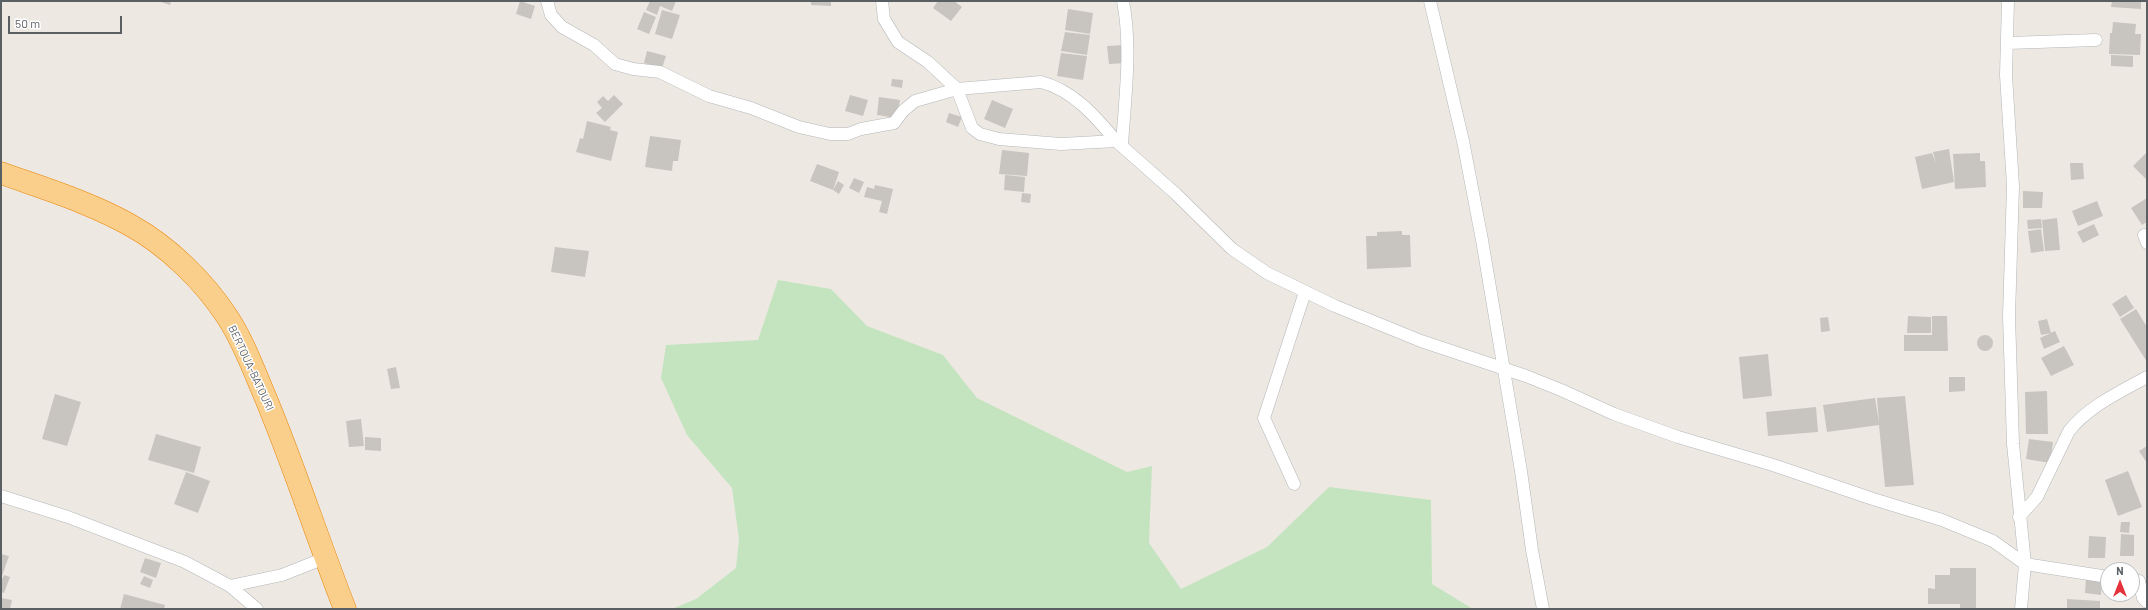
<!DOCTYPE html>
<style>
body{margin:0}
#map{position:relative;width:2148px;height:610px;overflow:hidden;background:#ede9e2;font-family:Barlow,sans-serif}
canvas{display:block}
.frame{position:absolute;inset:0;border:2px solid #5a5f63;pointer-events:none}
.north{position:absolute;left:2100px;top:562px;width:40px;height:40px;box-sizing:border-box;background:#fff;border:1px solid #bdbfc1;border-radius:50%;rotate:0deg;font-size:11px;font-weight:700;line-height:16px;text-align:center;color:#5a5f63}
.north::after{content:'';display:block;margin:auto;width:14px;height:18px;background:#e4313b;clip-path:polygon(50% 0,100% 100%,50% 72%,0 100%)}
.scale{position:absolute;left:8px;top:16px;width:114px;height:18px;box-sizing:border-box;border:2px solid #5a5f63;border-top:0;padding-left:5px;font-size:12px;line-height:14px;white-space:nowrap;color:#5a5f63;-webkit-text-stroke:3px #fff;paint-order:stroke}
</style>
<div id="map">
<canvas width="2148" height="610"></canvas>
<div class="frame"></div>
<div class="north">N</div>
<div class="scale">50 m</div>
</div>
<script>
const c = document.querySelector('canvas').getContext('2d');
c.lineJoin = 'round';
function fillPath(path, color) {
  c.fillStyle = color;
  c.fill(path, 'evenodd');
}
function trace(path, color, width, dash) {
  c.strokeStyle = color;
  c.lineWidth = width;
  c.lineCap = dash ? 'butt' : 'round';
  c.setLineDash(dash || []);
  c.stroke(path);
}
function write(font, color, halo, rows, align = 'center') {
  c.font = font + ' Barlow,sans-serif';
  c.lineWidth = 3;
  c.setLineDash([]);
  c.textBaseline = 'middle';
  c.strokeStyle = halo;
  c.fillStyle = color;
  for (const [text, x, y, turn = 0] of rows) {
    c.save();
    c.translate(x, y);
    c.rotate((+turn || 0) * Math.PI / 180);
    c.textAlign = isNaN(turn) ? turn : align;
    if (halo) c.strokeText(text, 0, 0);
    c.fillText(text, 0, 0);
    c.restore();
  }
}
fillPath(new Path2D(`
 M778,280l53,9 36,37 76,29 34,43 150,74 25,-6 -3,77 32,46 86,-42 62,-60 102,13 1,84 41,25h-801l24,-10 40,-31 3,-29 -7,-51 -45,-53 -26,-57 5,-33 92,-5z`), '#c4e4bf');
fillPath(new Path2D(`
 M158,1h13l-1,4z
 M520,1l15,5 -4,13 -15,-5z
 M650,1h26l-4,10 -12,-5 -3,9 -11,-5z
 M811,1h20v5l-20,-1z
 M938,1h16l8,6 -11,14 -18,-13z
 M2112,1h29v8l-30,-2z
 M1068,9l25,4 -3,21 -25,-4z
 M662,10l18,5 -8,24 -17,-5z
 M644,12l12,5 -7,17 -12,-5z
 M2113,22l23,2 -1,10h6l-1,21 -31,-1 1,-21h2z
 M1065,32l25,3 -3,20 -26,-4z
 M1124,45l1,18 -16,1 -2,-18z
 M647,51l19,5 -4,12 -18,-5z
 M1061,53l26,3 -4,24 -26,-4z
 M2111,55l22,1v11l-22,-1z
 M892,79l11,1 -1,8 -11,-2z
 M614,95l9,9 -18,18 -9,-9 6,-5 -5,-6 6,-6 5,5z
 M850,95l18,5 -5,16 -18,-5z
 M879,97l21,3 -3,18 -20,-3z
 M992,100l21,9 -8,19 -21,-9z
 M949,113l13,4 -4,10 -12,-5z
 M587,121l24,6 -1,3 8,2 -7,29 -35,-9 4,-14 3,1z
 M650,136l31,4 -3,21h-5l-1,10 -27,-4z
 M1949,149l5,33 -32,7 -7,-32 17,-4 4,10 -3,-11z
 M1002,150l27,3 -2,23 -28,-2z
 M2147,152v28l-14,-14z
 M1980,153v8h5l1,26 -31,2 -2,-35z
 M2070,163h13l1,16 -13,1z
 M817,164l22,8 -6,18 -23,-9z
 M1005,175l20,2 -1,15 -20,-2z
 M854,178l10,4 -5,11 -10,-5z
 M838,181l6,4 -5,9 -6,-4z
 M875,185l18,4 -6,25 -8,-2 3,-11 -18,-4 3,-10 7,2z
 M2023,191l20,1 -1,16h-19z
 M1022,193l9,1 -1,9 -9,-1z
 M2147,198v24l-5,3 -11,-17z
 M2097,201l6,15 -25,10 -6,-15z
 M2057,218l3,32 -15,1 -3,-31z
 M2041,219l1,9 -14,1 -1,-9z
 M2094,224l5,11 -16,8 -6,-11z
 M2041,229l3,22 -13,2 -3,-22z
 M1402,231v4h8l1,32 -44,2 -1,-33h11v-4z
 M555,247l34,4 -4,26 -34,-5z
 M2126,295l8,13 -14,9 -8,-13z
 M2136,309l11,18v35l-27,-43z
 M1908,316l23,1v16h-24z
 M1932,316h15l1,35h-44v-16h28z
 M1828,317l2,14 -9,1 -1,-14z
 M2047,319l4,14 -10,2 -3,-14z
 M2055,331l5,11 -16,7 -4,-11z
 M1977 343a8 8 0 1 1 16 0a8 8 0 1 1-16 0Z
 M2064,346l10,19 -23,11 -10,-18z
 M1768,354l4,42 -29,3 -4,-42z
 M396,367l4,21 -9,1 -4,-20z
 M1949,377h16v14l-16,1z
 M2047,391l1,43h-22l-1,-42z
 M55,394l26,8 -14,44 -25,-7z
 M1905,396l9,89 -29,2 -6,-62 -52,7 -4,-27 52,-7 4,25 -2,-25z
 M1816,407l2,25 -50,4 -2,-24z
 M361,419l3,27 -15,1 -3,-26z
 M156,434l45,13 -7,26 -46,-13z
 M365,437l16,1v13l-16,-1z
 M2029,439l24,3 -3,21 -24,-4z
 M2147,446v17l-8,-12z
 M2128,471l14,36 -24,9 -13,-36z
 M186,472l24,9 -12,32 -24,-9z
 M2121,522h9l-1,11 -9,-1z
 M2121,534l13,1v21h-14z
 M2089,536l17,1 -1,21h-17z
 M1,554l8,2 -8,23z
 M145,558l16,5 -5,15 -16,-6z
 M1950,568h26v41h-16v-5h-32v-16l7,1v-14h15z
 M4,575l6,2 -6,16 -3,-1v-11z
 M144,576l9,4 -3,8 -10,-4z
 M2086,578l16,2 -1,15 -16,-2z
 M124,594l41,11 -1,4h-44z
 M1,598l11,2 -2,9h-9z
 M2067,599l33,2v8h-33z`), '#c8c4bf');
const street = new Path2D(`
 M547,1l4,14 11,12 32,18 21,19 18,5 27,3 49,24 42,12 48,19 31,7h18l13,-5 33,-6 9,-12 12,-10 42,-12 84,-7c32,8 55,35 75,59
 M882,1l2,18 14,23 30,20 29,27 15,39 8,6 19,5 62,5 55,-3 60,53 56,55 35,24 68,33 86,35 105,35 35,14 53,24 64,23 95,28 100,34 69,21 51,21 32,23 83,13
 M1430,1l33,140 19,99 39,231 11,79 11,59
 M2008,1l-2,74 7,111 -4,130 4,128 12,120 -4,45
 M2008,43l88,-3
 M1122,145c3,-48 10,-97 1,-144
 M2144,235l3,8
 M1294,484l-30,-66 41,-126
 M1,496l67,21 117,45 45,24 27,23
 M2019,517l18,-20 32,-66c20,-25 51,-39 78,-54
 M2132,581h7l4,17 4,4
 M230,586l52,-11 43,-17`);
const highway = new Path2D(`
 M1,173c44,16 88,29 129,52 38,21 74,56 98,93 15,23 25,50 36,76 30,71 53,144 81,215`);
trace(street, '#b3b6b9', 13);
trace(highway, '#e98406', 23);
trace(street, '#fff', 12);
trace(highway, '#facf8c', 22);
write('11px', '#5a5f63', '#fff', [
 ["BERTOUA-BATOURI",251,368,65]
]);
</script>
